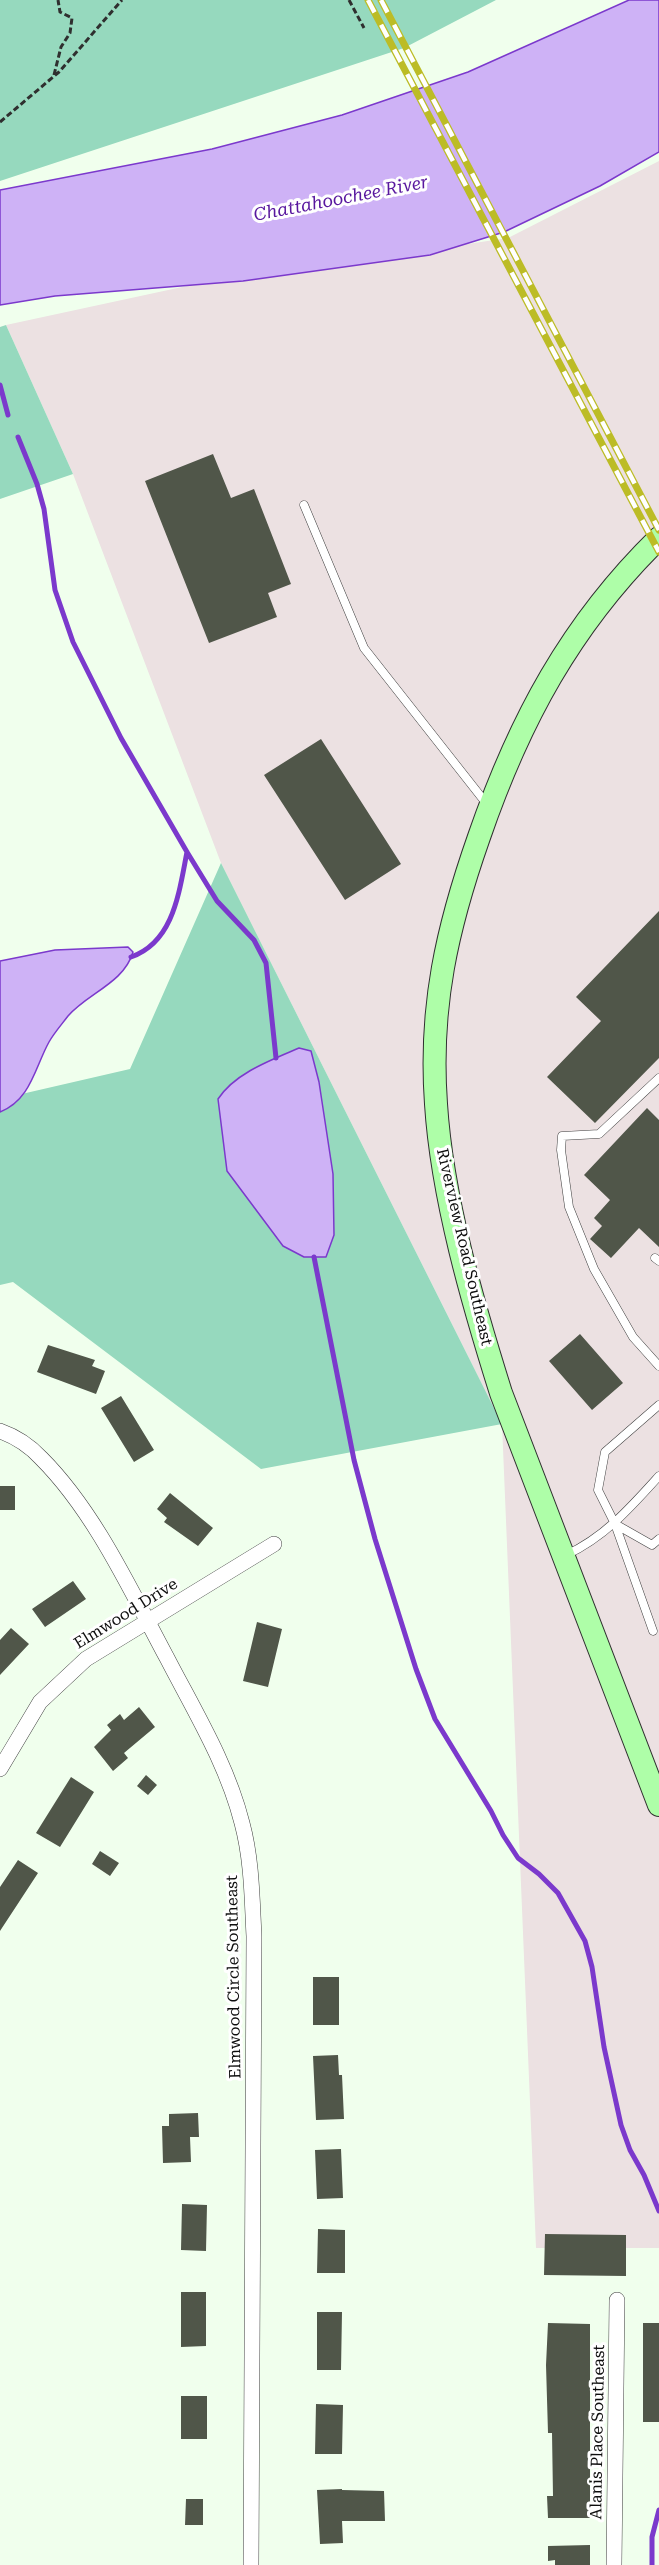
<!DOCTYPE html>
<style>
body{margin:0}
canvas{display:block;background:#f0ffed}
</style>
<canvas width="659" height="2565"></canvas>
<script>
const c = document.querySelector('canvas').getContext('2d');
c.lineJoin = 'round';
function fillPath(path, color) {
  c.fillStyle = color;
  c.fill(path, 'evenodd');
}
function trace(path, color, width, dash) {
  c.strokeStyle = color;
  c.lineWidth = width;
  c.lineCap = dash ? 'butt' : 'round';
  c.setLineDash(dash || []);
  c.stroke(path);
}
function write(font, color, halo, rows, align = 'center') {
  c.font = font + ' "Roboto Serif",serif';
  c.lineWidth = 6;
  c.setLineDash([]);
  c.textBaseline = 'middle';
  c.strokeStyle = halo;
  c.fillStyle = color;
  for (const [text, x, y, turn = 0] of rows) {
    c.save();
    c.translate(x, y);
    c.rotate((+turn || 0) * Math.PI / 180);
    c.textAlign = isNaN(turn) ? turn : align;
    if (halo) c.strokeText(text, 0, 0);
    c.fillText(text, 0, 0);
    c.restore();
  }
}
fillPath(new Path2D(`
 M659,161v2087h-123l-34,-824 -281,-561 -148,-389 -67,-149 190,-41 312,-46z`), '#ece1e2');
fillPath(new Path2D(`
 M0,0h496l-92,48 -404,133z
 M6,325l67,149 -73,25v-172z
 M221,863l281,561 -241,45 -248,-187 -13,3v-186l130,-30z`), '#96d9be');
const water = new Path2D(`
 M629,0h30v152l-59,34 -96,46 -74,23 -187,26 -188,15 -55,9v-115l212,-41 130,-34 126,-43z
 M128,947l5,5c-9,31 -45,41 -65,64 -6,8 -14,17 -19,26 -14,25 -18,58 -49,70v-151l55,-11z
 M299,1048l12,3 8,31 14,92 1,61 -8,22h-22l-21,-11 -56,-75 -9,-72c17,-26 53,-39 81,-51z`);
fillPath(water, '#ceb2f6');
trace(water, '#7b39cc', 1.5);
trace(new Path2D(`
 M0,385l8,30
 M18,437l19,47 7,25 11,81 18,52 48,96 66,114 30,49 37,39 12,23 10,95
 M131,957c43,-15 48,-65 56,-105
 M314,1257l40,203 21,79 41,130 19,50 56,92 12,24 15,23 21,16 19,19 27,48 7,26 12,80 17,78 9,25 14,25 15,36
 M652,2565v-28l7,-27`), '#7b39cc', 5);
fillPath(new Path2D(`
 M213,454l18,44 23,-9 37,95 -23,9 9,24 -68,26 -64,-162z
 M321,739l80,125 -56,36 -81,-125z
 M659,911v147l-64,65 -48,-46 54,-56 -25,-24z
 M647,1108l12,12v127l-20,-19 -28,30 -21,-19 12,-13 -8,-8 16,-18 -26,-25z
 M580,1334l43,49 -31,27 -43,-49z
 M48,1345l47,15 -3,6 13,5 -9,23 -59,-22z
 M121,1396l33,54 -20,12 -33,-54z
 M0,1486h15v24h-15z
 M170,1493l43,35 -15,18 -34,-24 3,-4 -10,-9z
 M73,1581l13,18 -41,28 -13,-18z
 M257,1622l25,7 -14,58 -25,-6z
 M11,1628l18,16 -29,31v-35z
 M139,1707l16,20 -31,26 4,5 -15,13 -19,-24 17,-17 -4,-5 13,-11 4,6z
 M146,1775l11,10 -9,10 -11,-9z
 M71,1777l23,15 -34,55 -24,-14z
 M100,1851l19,12 -9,13 -18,-12z
 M18,1860l20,13 -38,58v-44z
 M313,1977h26v48h-26z
 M338,2055l1,20h3l2,44 -28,1 -3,-64z
 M198,2113l1,24h-9l1,25 -28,1 -1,-37h7v-12z
 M341,2149l2,49 -26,1 -2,-49z
 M182,2204l25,1 -1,46 -25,-1z
 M318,2229l27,1v43h-28z
 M545,2234l81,1v41l-82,-1z
 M181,2292h25v54l-25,1z
 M317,2312h25l-1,58h-24z
 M548,2323l42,1v194h-42l-1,-22h6l-1,-63h-4l-2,-68z
 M643,2323h16v99h-16z
 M181,2396h26v43h-26z
 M316,2404l27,1 -1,49h-27z
 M342,2489v1l42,1 1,30h-43l1,22 -23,1 -3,-54z
 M186,2499h17v26h-18z
 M590,2545v20h-35v-5l-7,1v-15z`), '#505649');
const lane = new Path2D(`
 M304,505l60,143 122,155
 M659,1078l-60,56 -37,2 -1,14 8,57 25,62 39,68 26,29
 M655,1258l4,3
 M615,1524l37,21 7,-6
 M566,1555c39,-18 65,-48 93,-79
 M653,1631l-38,-107 -17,-34 7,-38 54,-47`);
const street = new Path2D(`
 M0,1431c17,6 29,14 41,27 54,54 90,133 126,200 28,54 60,106 75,165 10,37 10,76 12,113l-3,629
 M0,1769l40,-67 46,-43 188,-115
 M614,2565l3,-265`);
const secondary = new Path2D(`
 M659,538c-88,86 -140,183 -180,299 -32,91 -50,170 -43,267 6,94 37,200 65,289l158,412`);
trace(lane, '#404040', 9);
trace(street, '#404040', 16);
trace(secondary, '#2f2f2f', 24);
trace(new Path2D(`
 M349,0l15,28
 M54,75l7,-28 9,-14 2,-15 -12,-6 -2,-12
 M0,122l59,-50 63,-72`), '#2f2f2f', 3, [6, 3]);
trace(lane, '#fff', 8);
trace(street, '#fff', 15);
trace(secondary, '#aefea8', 22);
const rail = new Path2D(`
 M368,0l291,552
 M381,0l278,530`);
trace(rail, '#bcbc26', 7);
trace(rail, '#fff', 4.5, [14]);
write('16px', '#0d0d0d', '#fff', [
 ["Riverview Road Southeast",464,1247,77],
 ["Elmwood Drive",126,1614,-32],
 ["Elmwood Circle Southeast",234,1977,-91],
 ["Alanis Place Southeast",598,2432,-89]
]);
write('italic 18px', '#58179e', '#fff', [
 ["Chattahoochee River",341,199,-11]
]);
</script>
